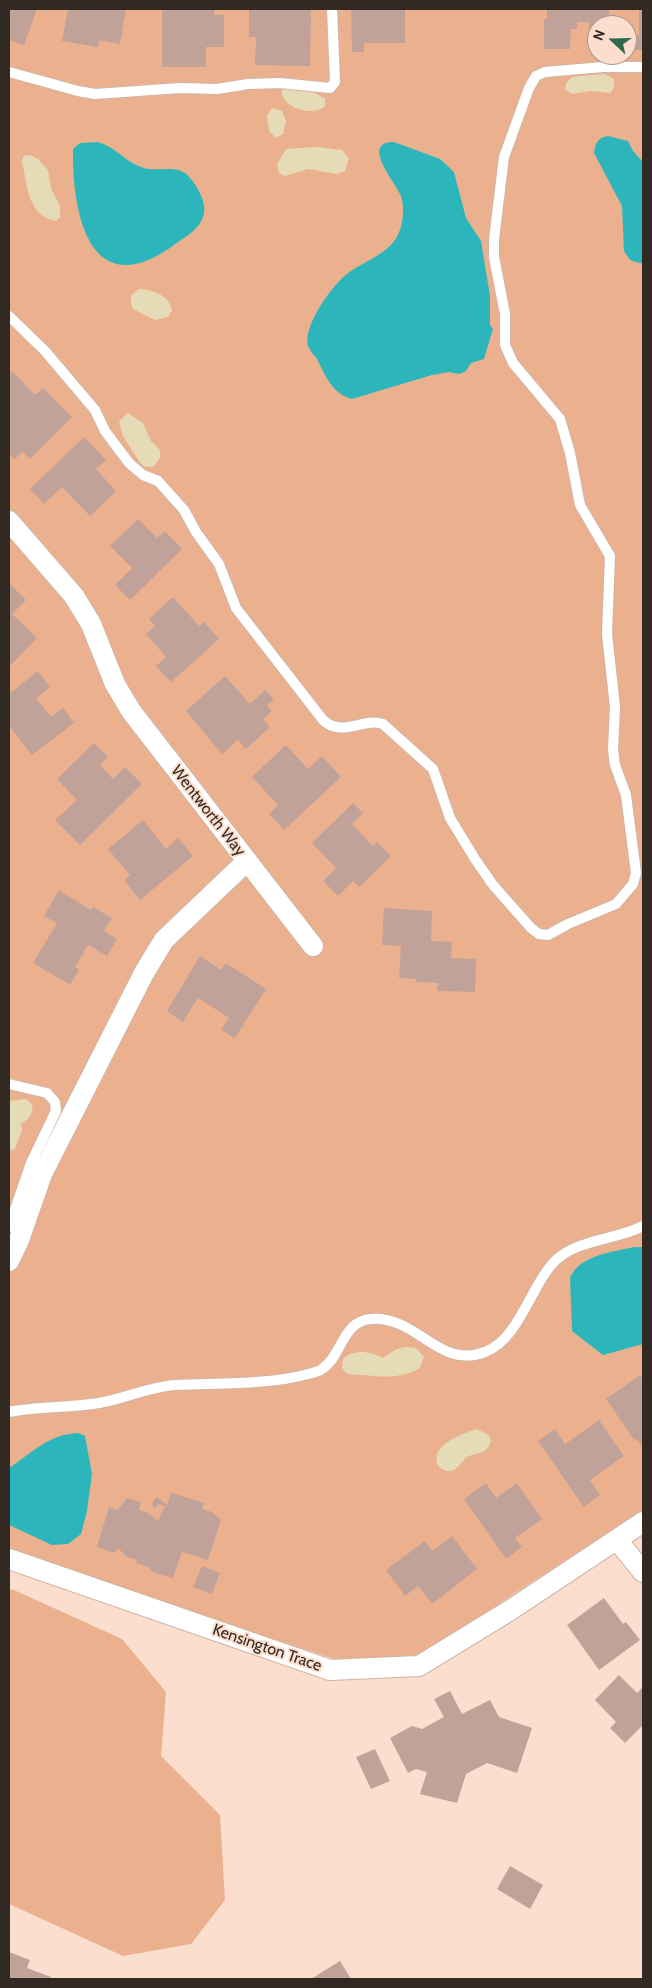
<!DOCTYPE html>
<style>
body{margin:0}
#map{position:relative;width:652px;height:1988px;overflow:hidden;background:#fbdece;font-family:Cabin,sans-serif}
canvas{display:block}
.frame{position:absolute;inset:0;border:10px solid #332923;pointer-events:none}
.north{position:absolute;left:587px;top:15px;width:50px;height:50px;box-sizing:border-box;background:#fbdece;border:1px solid #ab968a;border-radius:50%;rotate:291deg;font-size:14px;font-weight:700;line-height:20px;text-align:center;color:#332923}
.north::after{content:'';display:block;margin:auto;width:18px;height:22px;background:#2f674f;clip-path:polygon(50% 0,100% 100%,50% 72%,0 100%)}
</style>
<div id="map">
<canvas width="652" height="1988"></canvas>
<div class="frame"></div>
<div class="north">N</div>
</div>
<script>
const c = document.querySelector('canvas').getContext('2d');
c.lineJoin = 'round';
function fillPath(path, color) {
  c.fillStyle = color;
  c.fill(path, 'evenodd');
}
function trace(path, color, width, dash) {
  c.strokeStyle = color;
  c.lineWidth = width;
  c.lineCap = dash ? 'butt' : 'round';
  c.setLineDash(dash || []);
  c.stroke(path);
}
function write(font, color, halo, rows, align = 'center') {
  c.font = font + ' Cabin,sans-serif';
  c.lineWidth = 4;
  c.setLineDash([]);
  c.textBaseline = 'middle';
  c.strokeStyle = halo;
  c.fillStyle = color;
  for (const [text, x, y, turn = 0] of rows) {
    c.save();
    c.translate(x, y);
    c.rotate((+turn || 0) * Math.PI / 180);
    c.textAlign = isNaN(turn) ? turn : align;
    if (halo) c.strokeText(text, 0, 0);
    c.fillText(text, 0, 0);
    c.restore();
  }
}
fillPath(new Path2D(`
 M9,9h634v1501l-140,91 -84,65 -85,-7 -325,-107zM597,25h30v30h-30z
 M9,1589l5,1 108,49 44,53 -5,64 59,59 5,85 -34,44 -68,12 -114,-52z`), '#ebb18f');
fillPath(new Path2D(`
 M604,74l10,5v8l-3,6 -21,-2 -18,3 -7,-5 1,-6 6,-6z
 M282,88l28,2 15,9v7c-12,12 -47,1 -43,-18z
 M272,108l10,3 4,10 -3,13 -7,4 -7,-7 -2,-15z
 M317,147l25,3 7,8 -4,13 -8,3 -29,-5 -23,7 -6,-3 -2,-9 9,-15z
 M30,155l8,4 10,11 3,18 9,18v11l-4,4c-25,-4 -29,-31 -32,-50 -1,-7 -4,-9 0,-15z
 M139,289c14,1 30,6 33,21l-4,7 -13,3 -22,-11c-4,-9 -3,-15 6,-20z
 M128,413l15,10 8,18 9,9v8l-6,8 -8,1 -5,-3 -18,-28 -4,-15z
 M26,1099l6,5c2,9 -3,16 -11,19l1,7 -7,19 -6,2v-50z
 M406,1347l10,1 8,9 -4,11c-20,11 -36,9 -58,7 -9,-1 -14,2 -20,-7l1,-9c10,-10 28,-8 39,-1l15,-9z
 M477,1429l12,6 2,6c-4,15 -15,10 -25,17 -4,3 -7,9 -12,12 -5,3 -11,0 -15,-3 -13,-21 25,-34 38,-38z`), '#e5dbb6');
fillPath(new Path2D(`
 M608,136l20,5 5,10 10,11v102l-13,-4 -6,-9 -2,-45 -28,-53c1,-9 4,-16 14,-17z
 M98,142c18,5 28,21 46,26 13,4 30,-3 41,5 9,7 22,28 19,40 -3,16 -18,23 -30,32 -84,61 -102,-31 -101,-96l7,-6z
 M394,142l46,17 14,13 12,46 15,23 9,55v29l3,4 -9,30 -13,4 -5,8 -7,3 -10,-2 -17,3 -80,24c-19,-5 -26,-22 -34,-38 -2,-5 -7,-8 -9,-13 -9,-19 24,-64 39,-75 15,-11 39,-19 49,-36 6,-11 8,-29 4,-41 -4,-12 -42,-54 -7,-54z
 M634,1247h9v97l-40,11 -31,-24 -2,-53c9,-23 43,-26 64,-31z
 M78,1433l7,3 7,38 -5,37 -6,23 -13,10 -16,1 -43,-20v-57c23,-15 40,-34 69,-35z`), '#2cb6bb');
fillPath(new Path2D(`
 M9,9h28l-13,36 -15,-5z
 M68,9h58l-6,35 -21,-4 -1,7 -36,-6z
 M162,9h52v6h10v32h-18v20h-44z
 M249,9h62l-1,57 -55,-1 1,-28h-7z
 M351,9h54v34h-41v9h-12z
 M547,9h62v16h-12v4h-8v-7h-12v7h-6l-1,20h-26v-30h3z
 M639,9h4v41h-11l1,-15h6z
 M12,371l23,24 8,-7 29,29 -42,42 -8,-7 -7,7 -6,-5v-80z
 M84,437l22,23 -10,9 20,22 -26,25 -28,-29 -18,17 -14,-15z
 M138,519l19,19 8,-7 17,18 -52,51 -15,-15 17,-17 -22,-22z
 M9,583l17,17 -14,14 25,24 -28,29z
 M173,597l26,29 5,-4 15,17 -48,43 -15,-16 10,-9 -20,-23 9,-8 -6,-7z
 M38,671l12,16 -14,11 15,19 12,-9 11,15 -42,32 -23,-29v-32z
 M225,676l25,28 15,-14 9,9 -7,7 5,5 -9,8 7,8 -24,22 -8,-9 -16,14 -36,-43z
 M94,743l14,14 -8,8 13,14 12,-12 17,17 -62,61 -25,-25 22,-20 -20,-21z
 M286,745l22,24 14,-13 19,21 -57,53 -15,-16 9,-9 -26,-28z
 M353,803l10,10 -11,11 21,22 4,-4 14,14 -32,31 -6,-6 -15,15 -15,-15 13,-13 -24,-25z
 M143,820l23,29 12,-11 15,18 -53,44 -16,-20 6,-5 -22,-26z
 M59,890l32,20 2,-3 19,11 -8,13 13,8 -10,17 -19,-11 -13,22 4,3 -9,15 -37,-22 24,-40 -13,-7z
 M384,908l48,3 -1,30 21,1 -1,16 25,1 -1,33 -38,-1 1,-8 -22,-1v-3l-17,-1 2,-32 -19,-1z
 M200,956l21,14 5,-7 40,26 -31,49 -14,-8 8,-12 -31,-20 -15,24 -16,-11z
 M640,1375l3,5v68l-6,-9 -2,2 -29,-42z
 M599,1420l25,36 -34,24 10,15 -16,12 -46,-66 17,-12 10,15z
 M486,1483l10,15 21,-15 25,36 -27,19 7,9 -16,12 -42,-60z
 M171,1493l33,10 -2,6 10,3 9,8 -13,40 -26,-8 -9,26 -21,-6 -4,-5 -12,-4 1,-3 -10,-3 -9,-9 -4,5 -17,-6 12,-40 9,3 9,-12 14,4 -2,8 9,3 10,8 7,-15 -7,-2 -3,4 -4,-3 6,-8 10,8z
 M452,1536l25,33 -45,35 -14,-18 -13,10 -19,-26 39,-29 7,10z
 M202,1566l18,7 -8,21 -19,-7z
 M604,1598l19,26 3,-2 14,18 -41,30 -32,-45z
 M619,1675l18,18 6,-6v38l-18,18 -15,-15 6,-6 -21,-22z
 M450,1691l12,23 28,-14 9,17 33,11 -15,45 -30,-10 -21,11 -9,29 -37,-9 7,-22 -11,-3 -8,4 -18,-35 22,-12 10,3 22,-12 -10,-18z
 M375,1749l15,32 -19,8 -15,-32z
 M510,1866l33,19 -13,24 -33,-20z
 M9,1952l21,8 -3,8 24,9 -1,2h-41z
 M340,1961l11,18h-40z`), '#c1a299');
const service = new Path2D(`
 M9,72l69,19 17,3 85,-6 37,1 31,-5 32,-1 50,5 5,-6 -3,-73
 M9,316l36,35 50,59 10,21 24,32 14,12 15,6 26,29 12,22 23,32 17,44 87,112c19,18 40,-3 60,4l50,45 17,49 25,41 18,26 38,43 8,6 9,1 20,-11 48,-20 17,-20 3,-11 -10,-78 -11,-30 -2,-15 2,-43 -8,-73 3,-78 -30,-51 -10,-52 -10,-34 -47,-56 -8,-18v-31l-11,-57v-18l10,-82 25,-69 7,-12 9,-4 58,-5h40
 M9,1084l38,9 8,9 1,9 -25,52 -22,64
 M9,1412c29,-6 60,-4 90,-9 25,-4 52,-17 77,-18 40,-2 94,0 132,-11 4,-1 10,-2 14,-5 20,-13 20,-47 48,-50 48,-4 68,51 115,33 34,-12 46,-68 71,-92 23,-21 60,-20 87,-34`);
const minor = new Path2D(`
 M9,521l65,75 17,28 24,60 16,27 182,235
 M9,1261l10,-21 23,-66 102,-201 20,-33 83,-79
 M617,1540l26,32
 M9,1559l321,111 89,-4 93,-57 131,-87`);
trace(service, '#d0b5a5', 12);
trace(minor, '#d0b5a5', 22);
trace(service, '#fff', 10);
trace(minor, '#fff', 20);
write('16px', '#332923', '#fbdece', [
 ["Wentworth Way",208,811,52],
 ["Kensington Trace",267,1648,19]
]);
</script>
